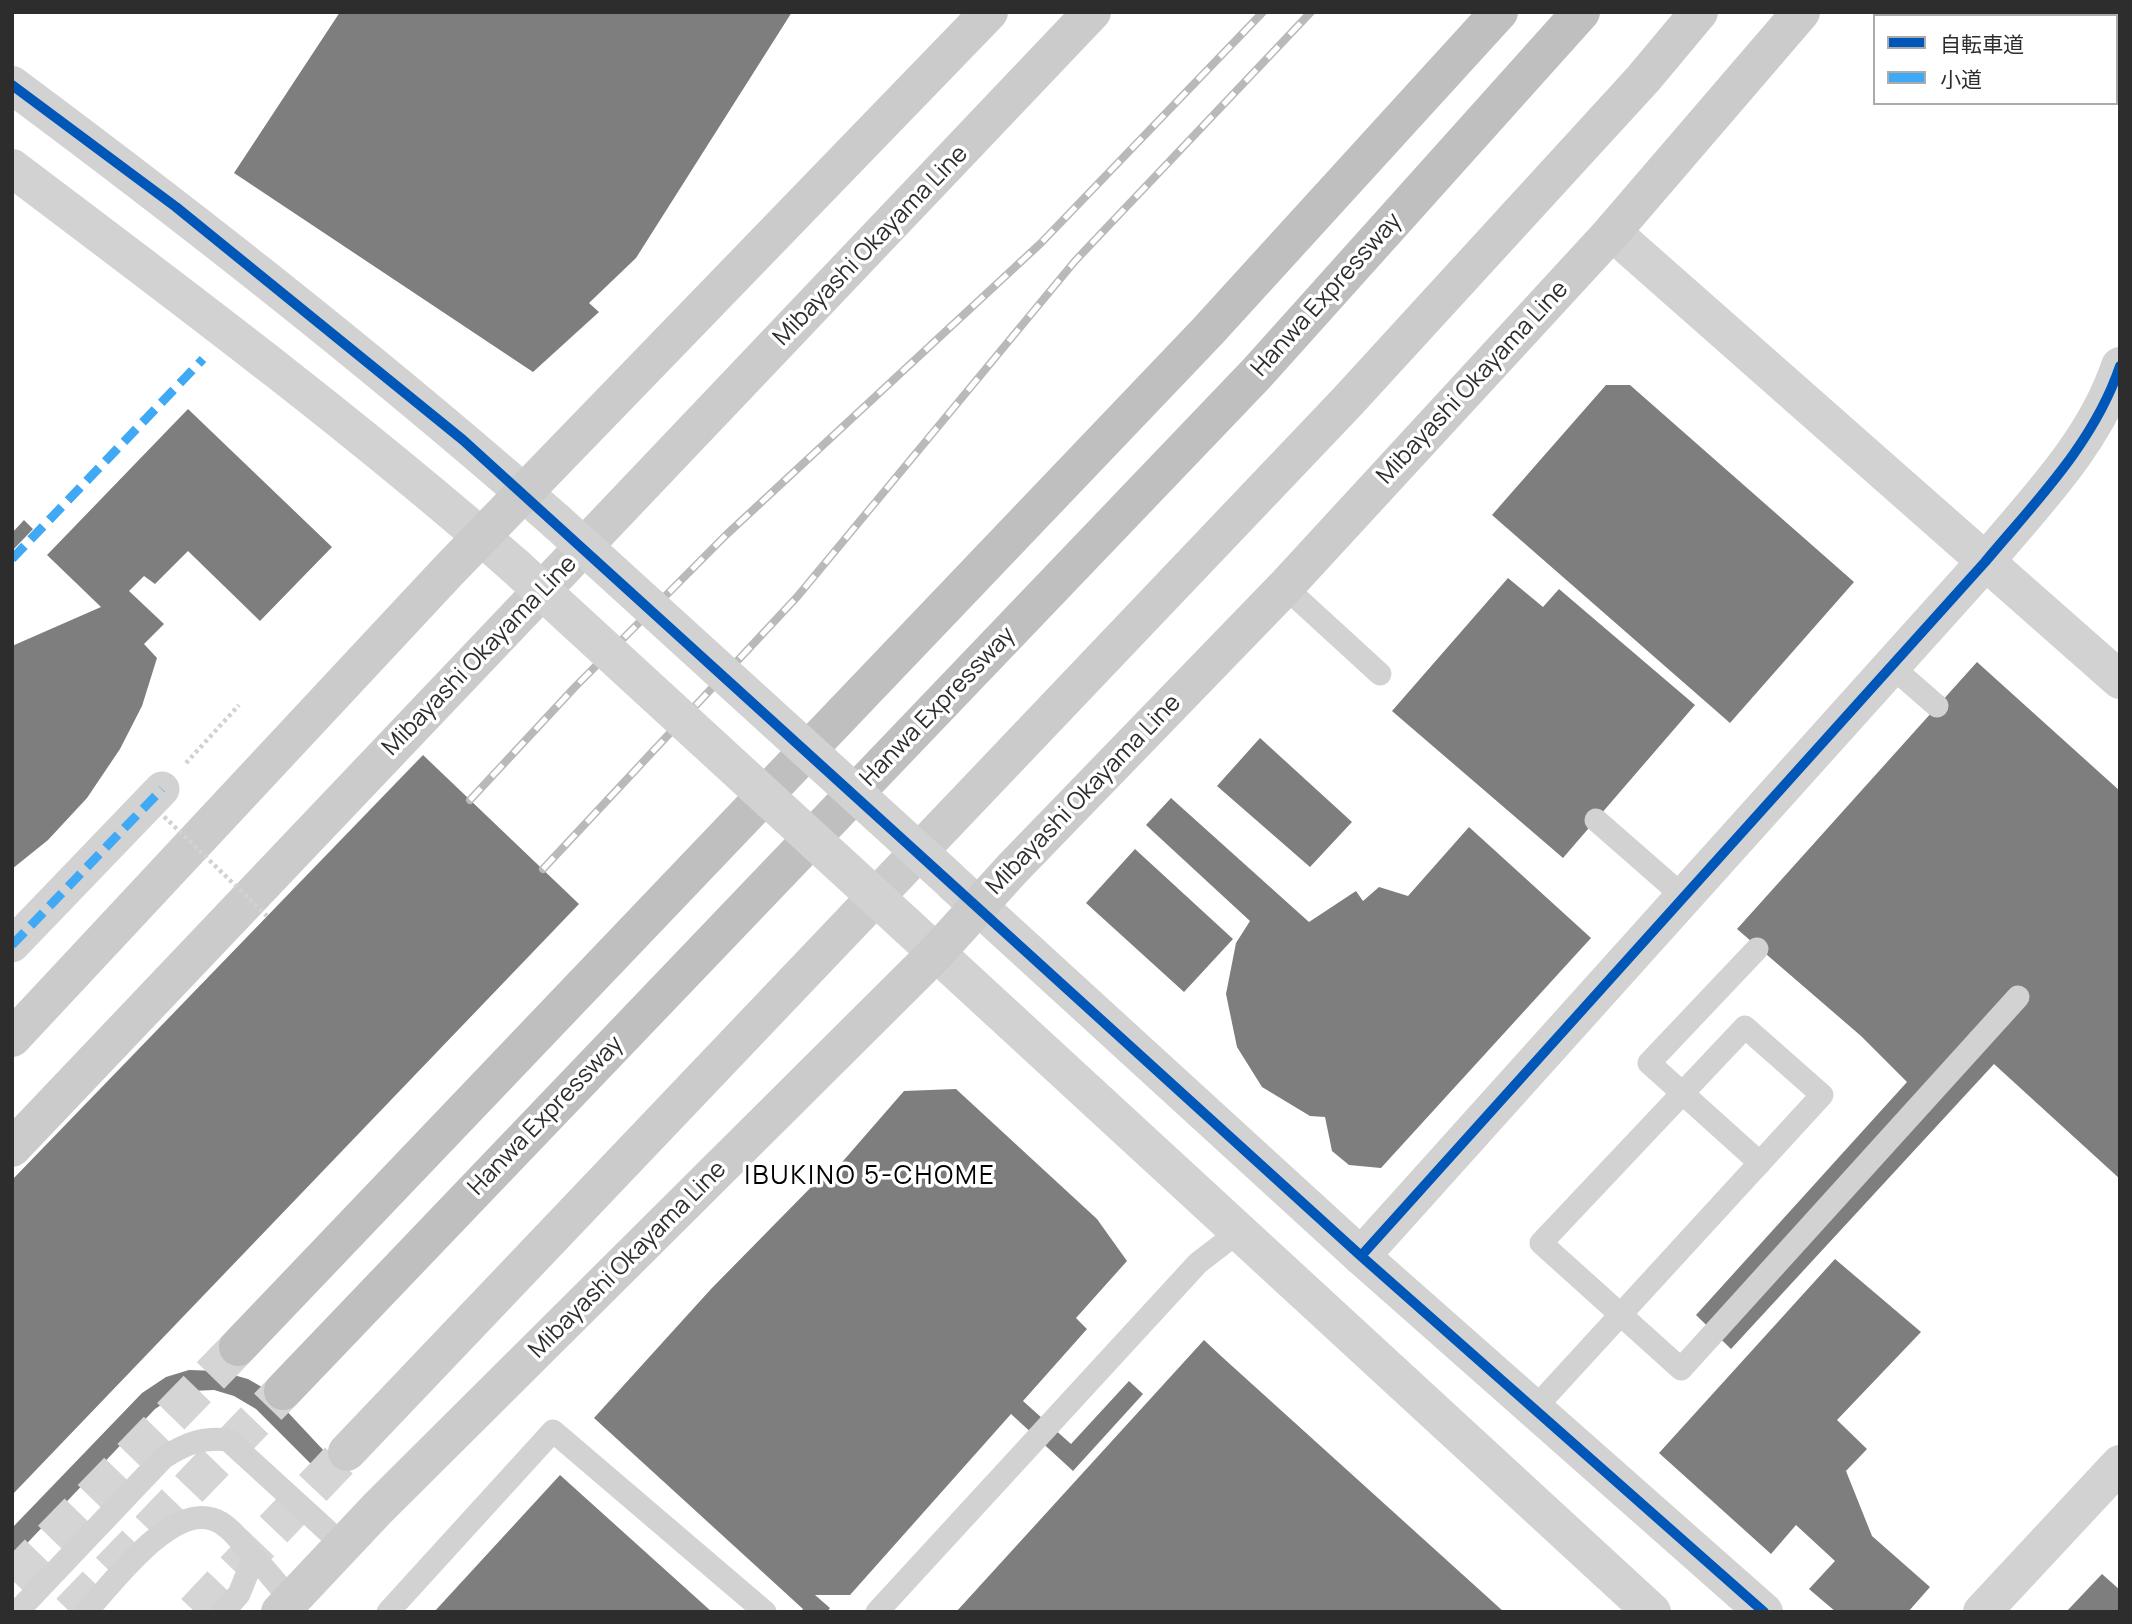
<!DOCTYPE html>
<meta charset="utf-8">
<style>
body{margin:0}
#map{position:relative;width:2132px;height:1624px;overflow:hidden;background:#fff;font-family:Manrope,"Noto Sans JP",sans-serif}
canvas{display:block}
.frame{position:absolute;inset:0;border:14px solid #2d2d2d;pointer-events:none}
.legend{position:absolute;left:1873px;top:14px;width:245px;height:91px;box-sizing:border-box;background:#fff;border:2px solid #ababab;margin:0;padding:9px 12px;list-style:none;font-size:21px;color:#2d2d2d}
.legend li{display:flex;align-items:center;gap:14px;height:35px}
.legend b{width:35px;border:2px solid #ababab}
</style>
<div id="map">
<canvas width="2132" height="1624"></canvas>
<div class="frame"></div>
<ul class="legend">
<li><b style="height:9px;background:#0057b8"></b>自転車道</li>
<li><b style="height:9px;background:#3fa9f5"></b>小道</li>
</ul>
</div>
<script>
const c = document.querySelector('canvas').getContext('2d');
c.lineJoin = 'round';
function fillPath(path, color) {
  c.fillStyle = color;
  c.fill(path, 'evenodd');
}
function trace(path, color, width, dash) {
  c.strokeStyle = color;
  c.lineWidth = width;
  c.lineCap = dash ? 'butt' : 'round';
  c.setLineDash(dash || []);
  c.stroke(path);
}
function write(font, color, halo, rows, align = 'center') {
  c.font = font + ' Manrope,sans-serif';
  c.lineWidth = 7;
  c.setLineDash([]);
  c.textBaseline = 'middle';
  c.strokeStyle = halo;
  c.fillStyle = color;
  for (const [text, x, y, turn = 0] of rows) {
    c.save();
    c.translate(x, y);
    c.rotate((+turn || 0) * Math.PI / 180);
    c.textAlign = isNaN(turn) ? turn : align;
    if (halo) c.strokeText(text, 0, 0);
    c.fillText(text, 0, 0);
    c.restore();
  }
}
fillPath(new Path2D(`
 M340,12h452l-156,246 -47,45 10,9 -66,60 -299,-199z
 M1606,385h24l224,197 -124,141 -238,-208z
 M188,409l144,138 -72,74 -72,-70 -33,33 -11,-8 -15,15 35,33 -20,20 13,14 -15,48 -22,43 -33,49 -39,42 -36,29v-223l89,-39 -54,-52z
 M24,520l9,9 -21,22v-18z
 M1508,578l35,29 16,-18 136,116 -132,153 -171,-147z
 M1977,662l143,129v388l-126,-115 -263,285 -35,-34 211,-233 -46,-46 -124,-107z
 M1260,738l92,84 -42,45 -93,-81z
 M423,755l156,149 -567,591v-315z
 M1171,798l138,124 47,-31 7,10 16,-14 29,9 61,-69 122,111 -210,230 -32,-3 -17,-14 -7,-34 -15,-1 -48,-29 -25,-40 -11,-53 10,-51 14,-22 -104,-96z
 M1135,849l98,90 -49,53 -98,-89z
 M956,1089l141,130 30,42 -51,57 11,11 -64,72 48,43 58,-63 14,13 -70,77 -62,-57 -161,181h-35l15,13 -3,4h-27l3,-3 -209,-191 117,-129 115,-117 4,4 74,-85z
 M1835,1259l86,73 -84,88 30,29 -21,22 26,65 58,51 -22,25h-72l-27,-23 26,-28 -39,-36 -25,29 -112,-101z
 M1204,1340l17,16 283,256h-548z
 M189,1370l30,1 29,8 19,11 74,79 -13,12 -72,-72 -22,-13 -20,-6 -23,1 -18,6 -18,12 -143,150v-31l130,-135 24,-16z
 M560,1475l152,137h-278z
 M2102,1574l18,16v22h-54z`), '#7e7e7e');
trace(new Path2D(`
 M195,1612l152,-160`), '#d5d5d5', 38, [38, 19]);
trace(new Path2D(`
 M12,1580l226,-233
 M70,1612l213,-221`), '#d5d5d5', 38, [38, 19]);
trace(new Path2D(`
 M186,763l53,-58`), '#d2d2d2', 4.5, [3.5, 3.5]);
trace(new Path2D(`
 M1285,587l95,87
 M1891,666l46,40
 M1596,820l88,77
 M1757,949l-108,114 111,100
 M1534,1409l288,-314 -77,-68 -204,216 140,126 337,-372
 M17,1612l146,-154c22,-14 38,-21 65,-18l115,105
 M86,1612c26,-28 83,-106 126,-93 16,4 30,24 40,36 14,15 27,29 38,46
 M223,1612l16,-18 15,-37
 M388,1612l165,-181 212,181
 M877,1612l321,-349 39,-30`), '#d2d2d2', 23);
trace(new Path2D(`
 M12,945l150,-156`), '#d2d2d2', 35);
trace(new Path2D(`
 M1361,1256l624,-694c51,-61 109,-119 135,-196`), '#d2d2d2', 38);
trace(new Path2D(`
 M12,85c187,139 370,283 545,437
 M12,168c171,129 342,257 503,398
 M1612,232l508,448
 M953,883l408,373 403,356
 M905,924l747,688
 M1982,1612l138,-148`), '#d2d2d2', 38);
trace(new Path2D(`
 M12,1038l437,-468 540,-558
 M12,1148l1080,-1136
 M347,1452l1000,-1050 296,-323 56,-67
 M280,1612l98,-104 558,-555 76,-84 273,-282 327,-355 189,-220`), '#cbcbcb', 38);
trace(new Path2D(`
 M238,1347l969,-1015 292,-320
 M283,1391l974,-1018 324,-361`), '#bfbfbf', 38);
const rail = new Path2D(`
 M470,800l104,-112 152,-153 315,-292 222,-231
 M543,869l254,-272 278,-336 236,-249`);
trace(rail, '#b9b9b9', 8);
trace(rail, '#fff', 5, [16]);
trace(new Path2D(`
 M149,802l118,114`), '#d2d2d2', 4.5, [3.5, 3.5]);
trace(new Path2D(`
 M557,522l392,357
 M515,566l390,358`), '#d2d2d2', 38);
trace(new Path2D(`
 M12,559l191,-200
 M12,945l150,-156`), '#3fa9f5', 9, [18, 9]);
trace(new Path2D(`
 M12,85l164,122 287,233 898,816 403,356
 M1361,1256l624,-694c51,-61 109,-119 135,-196`), '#0057b8', 10);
write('24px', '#2d2d2d', '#fff', [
 ["Mibayashi Okayama Line",871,246,-46],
 ["Hanwa Expressway",1327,295,-48],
 ["Mibayashi Okayama Line",1473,383,-47],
 ["Mibayashi Okayama Line",480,656,-46],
 ["Hanwa Expressway",938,707,-46],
 ["Mibayashi Okayama Line",1084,795,-46],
 ["Hanwa Expressway",546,1116,-46],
 ["Mibayashi Okayama Line",628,1260,-45]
]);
c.letterSpacing = '2px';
write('26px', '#000', '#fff', [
 ["IBUKINO 5-CHOME",870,1177]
]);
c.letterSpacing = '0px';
</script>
